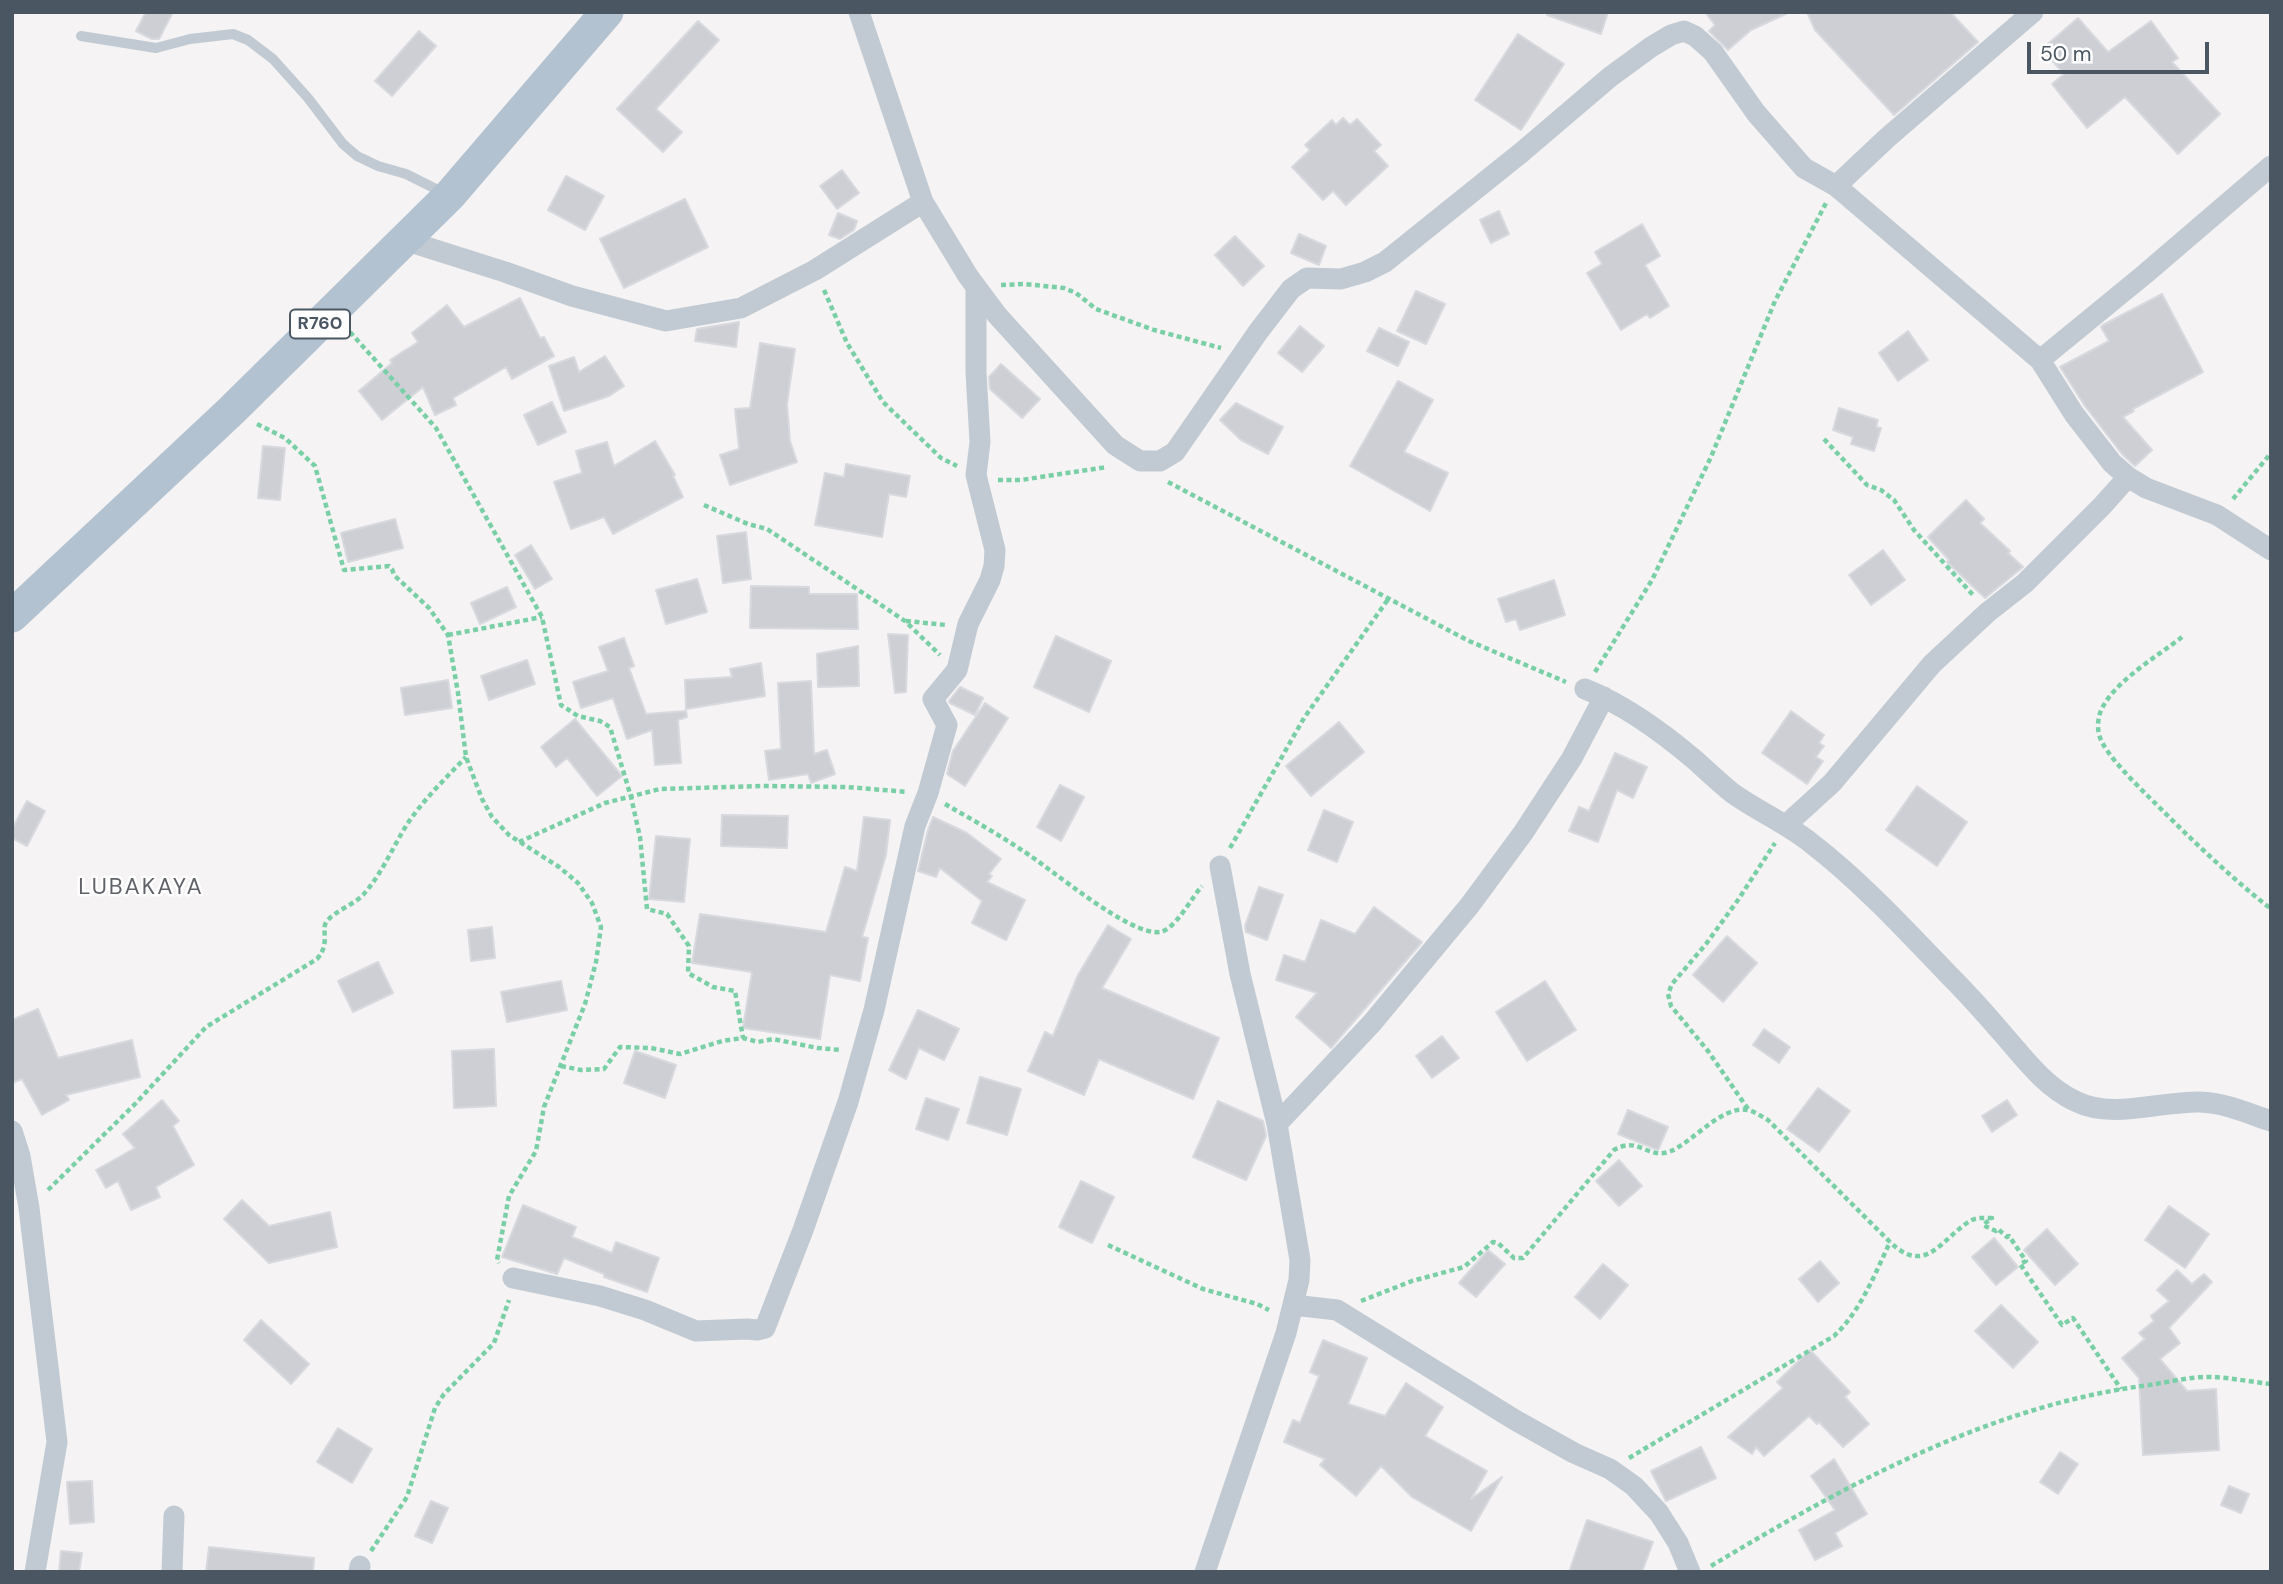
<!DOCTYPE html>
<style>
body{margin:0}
#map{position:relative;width:2283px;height:1584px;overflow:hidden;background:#f5f3f3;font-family:"DM Sans",sans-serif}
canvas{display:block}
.frame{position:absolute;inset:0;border:14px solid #4a5661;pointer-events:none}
.scale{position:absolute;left:2027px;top:42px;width:182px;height:32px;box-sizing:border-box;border:4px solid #4a5661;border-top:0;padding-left:9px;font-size:21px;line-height:24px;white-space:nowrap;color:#4a5661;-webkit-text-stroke:5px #fff;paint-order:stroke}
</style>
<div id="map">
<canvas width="2283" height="1584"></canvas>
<div class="frame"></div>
<div class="scale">50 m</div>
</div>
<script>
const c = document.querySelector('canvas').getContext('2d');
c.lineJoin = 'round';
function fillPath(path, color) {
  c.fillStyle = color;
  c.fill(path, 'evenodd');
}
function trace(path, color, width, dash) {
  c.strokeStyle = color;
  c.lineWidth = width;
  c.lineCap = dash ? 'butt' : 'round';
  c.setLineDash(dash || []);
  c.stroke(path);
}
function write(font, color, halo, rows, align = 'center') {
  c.font = font + ' "DM Sans",sans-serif';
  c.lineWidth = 5;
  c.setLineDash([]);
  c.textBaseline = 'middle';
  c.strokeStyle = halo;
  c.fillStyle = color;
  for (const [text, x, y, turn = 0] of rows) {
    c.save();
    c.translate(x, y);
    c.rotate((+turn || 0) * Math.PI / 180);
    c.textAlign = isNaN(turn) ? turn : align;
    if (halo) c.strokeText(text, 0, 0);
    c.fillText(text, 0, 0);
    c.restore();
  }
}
const building = new Path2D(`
 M146,12h27l-14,27h-7l-16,-8z
 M1548,12h60l-7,22 -54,-19z
 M1705,12h85l-39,18 -23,20 -19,-19 6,-6z
 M1807,12h143l28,30 -84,73 -79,-85z
 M2078,18l30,34 43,-31 27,37 -6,4 48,52 -42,40 -53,-57 -38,31 -35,-44 12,-10 -22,-25z
 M698,21l21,19 -63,69 26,23 -19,20 -46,-43z
 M419,31l17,15 -44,50 -17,-15z
 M1518,34l46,30 -43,66 -46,-30z
 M1343,118l7,7 7,-6 24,26 -7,6 14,15 -42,39 -13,-14 -10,9 -31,-33 18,-17 -5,-5 27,-25 4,5z
 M842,170l17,23 -22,16 -17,-23z
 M566,176l38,20 -19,34 -37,-20z
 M685,199l23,48 -84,41 -24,-49z
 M1499,211l10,23 -18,9 -11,-23z
 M838,213l19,8 -3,9 -14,9 -11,-4z
 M1642,224l18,32 -15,9 24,41 -19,12 -3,-4 -26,16 -34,-57 15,-9 -7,-12z
 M1299,234l27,12 -7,19 -28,-12z
 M1235,236l29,30 -21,20 -28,-31z
 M1416,291l29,13 -19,40 -29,-13z
 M2162,294l41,78 -70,37 1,2 -11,6 29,33 -17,16 -13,-12 -37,-48 -25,-39 49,-26 -8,-14 2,-2z
 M520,298l20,40 4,-1 10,19 -42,23 -6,-12 -53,31 3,7 -21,10 -12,-28 -41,33 -23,-29 33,-28 -2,-3 28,-18 -6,-9 35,-28 17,22z
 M739,322l-3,25 -41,-6 2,-12z
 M1300,326l24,20 -22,26 -24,-19z
 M1379,328l30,14 -11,24 -31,-15z
 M1908,331l20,29 -30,21 -19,-28z
 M760,343l35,6 -8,55 3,37 7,21 -67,23 -10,-30 19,-6 -4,-40 15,-1z
 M605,356l19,30 -15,10 -45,15 -15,-45 25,-9 5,15z
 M1001,364l39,35 -18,19 -32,-29 -1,-12z
 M1398,381l35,19 -29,52 44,21 -18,38 -80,-45z
 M552,402l14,30 -28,13 -14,-30z
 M1236,403l47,24 -15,27 -27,-14 -21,-20z
 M1839,408l39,12 -2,7 5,1 -7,23 -23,-7 2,-7 -20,-7z
 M655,441l20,34 -2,1 10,21 -70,37 -9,-17 -33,12 -17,-47 28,-9 -6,-22 31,-9 7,24z
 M263,446l22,2 -5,52 -22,-2z
 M846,464l64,12 -4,21 -17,-3 -7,43 -67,-12 10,-52 19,4z
 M1966,500l18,19 -4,4 30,28 -2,2 15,14 -38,31 -38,-36 2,-2 -21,-23z
 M395,519l8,29 -55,14 -7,-29z
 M746,532l5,47 -28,4 -6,-47z
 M531,545l21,34 -17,10 -20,-34z
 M1883,550l22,30 -34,25 -22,-30z
 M697,579l10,33 -41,12 -10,-34z
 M1554,580l11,35 -45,15 -4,-11 -10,3 -8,-23z
 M751,586l58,1v7h48l1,35 -108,-1z
 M507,587l9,20 -36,17 -9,-21z
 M888,634l20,1 -2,57 -11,1z
 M1056,636l55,25 -22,51 -55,-25z
 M624,638l10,28 -5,2 17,46 40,-3 1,6 -9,3 3,43 -26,2 -3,-35 -25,9 -14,-41 -32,10 -8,-26 35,-11 -9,-24z
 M858,646l1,40 -41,1 -1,-33z
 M527,660l8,24 -46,16 -8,-24z
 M761,663l4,33 -79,13 -1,-29 47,-3 -2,-8z
 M448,680l4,28 -47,7 -4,-27z
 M811,681l3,73 13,-4 8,24 -24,9 -3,-9 -39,6 -4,-29 16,-2 -3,-66z
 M960,687l23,11 -8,17 -25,-12 -1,-2z
 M985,703l23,15 -43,68 -18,-12 6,-23z
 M1791,711l33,24 -5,8 5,3 -8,11 7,4 -16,23 -45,-31z
 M575,719l47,57 -25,20 -30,-38 -11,9 -15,-20z
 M1339,722l25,30 -53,44 -25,-30z
 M1615,753l32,14 -14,31 -16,-8 -19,52 -29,-11 10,-24 10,4z
 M1060,785l24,12 -23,44 -24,-14z
 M1917,786l50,36 -30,44 -51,-36z
 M27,801l18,10 -18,35 -15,-8v-9z
 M1324,810l29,12 -16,40 -29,-12z
 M722,815l66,1 -1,32 -66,-2z
 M864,817l26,3 -4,35 -24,82 6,1 -8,43 -30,-6 -10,64 -77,-11 9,-56 -60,-9 8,-49 126,18 19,-65 12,4z
 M933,817l34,16 34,26 -12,15 3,2 -5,6 38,18 -19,40 -34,-17 10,-22 -42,-33 -4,9 -18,-6 10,-41z
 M656,836l34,3 -6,63 -35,-3z
 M1259,887l24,8 -16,45 -21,-8 -1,-6z
 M1374,907l48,35 -91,106 -35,-31 21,-24 -41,-13 8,-25 21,7 16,-42 34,14z
 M1108,925l23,14 -29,49 117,50 -26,61 -94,-40 -15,36 -56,-24 17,-39 8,4 25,-61z
 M492,927l3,31 -24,3 -3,-31z
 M1727,936l30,27 -34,39 -30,-27z
 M378,962l15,31 -40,19 -15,-31z
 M561,981l6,29 -60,12 -6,-30z
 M1545,981l31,49 -49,31 -31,-49z
 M38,1009l20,49 74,-18 8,37 -74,18 3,5 -27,15 -20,-36 -10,4v-63z
 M918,1010l41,19 -15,31 -25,-12 -13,31 -17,-9z
 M1764,1029l26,18 -11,16 -26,-18z
 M1442,1036l17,22 -27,20 -16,-22z
 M494,1049l2,57 -42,2 -2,-57z
 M635,1051l41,14 -11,33 -41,-15z
 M980,1077l41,12 -14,46 -40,-12z
 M1818,1088l32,23 -31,41 -32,-23z
 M926,1098l33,11 -11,31 -32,-11z
 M162,1100l17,21 -6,5 21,39 -38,22 4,10 -29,13 -13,-29 -12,7 -10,-18 39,-22 -12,-14z
 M2007,1100l10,15 -25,17 -10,-16z
 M1218,1101l45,20 3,15 -20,44 -53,-23z
 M1628,1110l40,17 -10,23 -40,-16z
 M1619,1160l23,26 -23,20 -23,-25z
 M1081,1181l33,16 -22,46 -33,-16z
 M242,1200l27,26 61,-14 7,35 -68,16 -45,-44z
 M523,1205l53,22 -4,10 40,16 4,-11 43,16 -12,34 -43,-15v-3l-40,-16 -7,16 -55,-17z
 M2169,1206l40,28 -24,34 -40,-28z
 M2047,1229l31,35 -23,21 -31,-35z
 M1994,1238l24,29 -22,18 -24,-28z
 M1488,1250l17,14 -29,33 -17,-14z
 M1820,1261l19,22 -21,19 -19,-23z
 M1603,1264l25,21 -28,34 -25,-22z
 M2177,1270l15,14 12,-10 8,8 -43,46 11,15 -20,16 27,32 29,-2 3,61 -76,5 -4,-77 -17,-20 23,-19 -6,-6 15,-12 -3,-5 18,-15 -12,-11z
 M2001,1305l37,37 -25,26 -38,-37z
 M261,1320l48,44 -18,20 -47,-44z
 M1323,1340l44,18 -19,46 37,12 21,-33 37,24 -18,29 62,35 -16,28 31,-22 -31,54 -59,-34 -31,-31 -25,30 -36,-31 5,-6 -41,-17 9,-22 7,3 19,-47 -9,-4z
 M1810,1350l40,42 -5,5 24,27 -26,23 -24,-25 -2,2 -8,-8 -45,40 -8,-9 -4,7 -24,-17 55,-49 -6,-6z
 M338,1428l34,21 -20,34 -35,-21z
 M1701,1447l15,31 -50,23 -15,-30z
 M2060,1452l18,12 -20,30 -18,-12z
 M1834,1459l33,55 -32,19 7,13 -27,14 -16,-30 36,-20 -24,-34z
 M92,1481l2,41 -24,2 -3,-42z
 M2229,1486l20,8 -8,19 -20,-8z
 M431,1501l17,7 -16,35 -17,-7z
 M1587,1520l66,22 -11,30h-73z
 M209,1547l105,11 -1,14h-107z
 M61,1551l21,2 -3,19h-20z`);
fillPath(building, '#cdcfd5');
trace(building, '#d7d9de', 2);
trace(new Path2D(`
 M1001,285l23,-1 40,4 12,5 20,16 58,21 67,18
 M824,290l23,53 36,59 58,56 16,8
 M350,332l86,96 106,189 19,88 17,11 22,5 10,6 21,70 9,40 7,72 20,5 22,32 -1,27 25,14 22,4 8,47
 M257,424l28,14 30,28 29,104 45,-4 3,3 2,6 35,33 19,27 10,58 8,64 16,42 10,18 17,18 50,32 19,16 14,20 9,24 -5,35 -11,42 -41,103 -8,44 -27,45 -12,64 2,3
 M1824,439l43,46 14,5 13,10 20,30 59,65
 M998,480h23l86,-13
 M1168,482l301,159 97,41
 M2233,499l38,-46
 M704,505l44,19 19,5 138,92 35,34
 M906,621l40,4
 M448,635l94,-18
 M2182,637c-24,19 -71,46 -82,76 -3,10 -3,21 3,31 12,21 43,50 61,68 34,34 69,67 107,97
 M1595,672l57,-92 59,-123 64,-156 51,-98
 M945,804c26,15 53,30 78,47 29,18 106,85 137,81 15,-2 32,-35 42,-46
 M519,842l86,-39 55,-14 103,-3 84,1 61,5
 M1230,848l74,-130 85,-120
 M561,1066l20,4 23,-1 16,-22 31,1 29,6 42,-13 21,-3 15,4 15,-3 45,9 23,2
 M1748,1109l-40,-58 -37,-45 -3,-12 4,-10 34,-40 32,-44 37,-57
 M48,1190l88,-87 70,-76 111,-68c15,-17 2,-31 11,-39 9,-10 25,-15 35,-25 18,-20 29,-46 43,-69 16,-25 39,-47 60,-69
 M1108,1245l95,44 54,15 12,6
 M1361,1301l51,-20 52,-14 29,-25 5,1 16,15h9l91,-108c25,-15 34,11 57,1 23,-10 51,-46 77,-41 8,2 14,7 20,10l122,122c36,35 52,-4 80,-21 7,-4 14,-3 22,-3l-9,7 13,6 2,-2 9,8 2,-1 17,25 -6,3 42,61 11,-7 48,71
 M1629,1458l205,-122c26,-24 41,-62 56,-94
 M371,1551l36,-54 28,-89 9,-14 50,-51 15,-43
 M1711,1566c137,-82 277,-160 438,-181 21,-3 43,-9 64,-8 19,1 39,5 58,7`), '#7ad0a6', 4.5, [5, 3.5]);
trace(new Path2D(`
 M81,36l75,12 34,-9 43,-5 15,6 25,19 35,39 35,46 14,12 21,10 28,8 40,20`), '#c1cad2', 10);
trace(new Path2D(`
 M859,12l64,190 45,74 29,39 118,130 25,16h20l15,-9 83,-120 33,-43 16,-11 34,1 24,-7 20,-10 137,-110 88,-75 41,-30 20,-12 13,-4 11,5 18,16 43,61 48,55 32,18 204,174 34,54 38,49 16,14 18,11 71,27 54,35
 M1836,186l51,-48 146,-126
 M404,240l101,32 67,24 94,25 75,-13 74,-38 108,-68
 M2040,360l105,-86 126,-108
 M1585,689c40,16 77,43 110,71 12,11 24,22 36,32 26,19 55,31 80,51 48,37 92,84 134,128 20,20 39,41 57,62 22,25 42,53 73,68 38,19 84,0 125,1 25,1 47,11 71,19
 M1787,824l45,-41 100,-119 56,-52 37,-29 77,-77 26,-29
 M1277,1124l95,-101 98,-118 53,-72 49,-75 32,-61
 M12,1131l8,25 9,52 28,234 -22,130
 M513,1278l87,18 45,14 51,21 51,-2 10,1 8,-2 38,-98 45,-128 26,-92 41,-184 13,-33 19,-68 -14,-26 24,-29 11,-46 22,-44 4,-14 1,-16 -19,-75 4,-33 -4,-70v-85
 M1293,1305l44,5 178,110 59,33 36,16 24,17 25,27 19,30 12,29
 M172,1572l2,-56
 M359,1572l1,-6
 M1205,1572l81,-239 13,-53 1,-20 -23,-136 -37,-150 -20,-108`), '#c1cad2', 21);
trace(new Path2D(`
 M12,616l219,-205 219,-216 157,-183`), '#b3c2d1', 33);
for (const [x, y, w] of [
 [320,324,60]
]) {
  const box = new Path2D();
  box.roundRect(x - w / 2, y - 14.5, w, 29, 5);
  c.fillStyle = '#fff';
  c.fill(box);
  trace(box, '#4a5661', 2);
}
write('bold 18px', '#4a5661', null, [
 ["R760",320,324]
]);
c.letterSpacing = '2px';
write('23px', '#5f6368', '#fff', [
 ["LUBAKAYA",141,888]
]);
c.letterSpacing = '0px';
</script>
